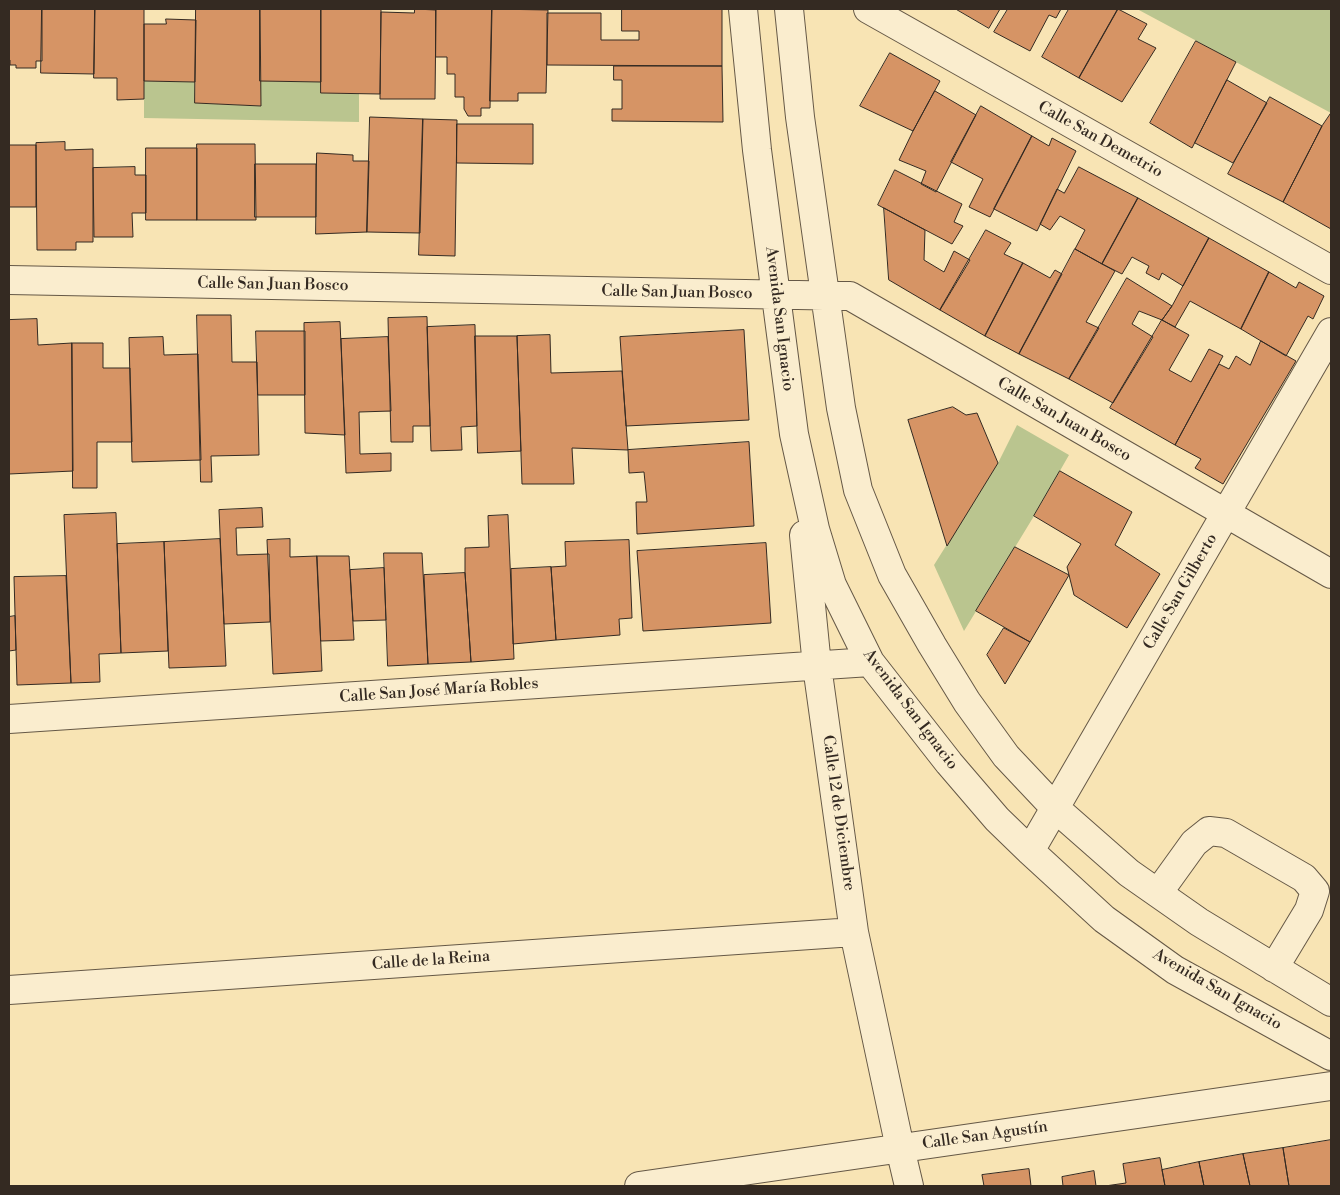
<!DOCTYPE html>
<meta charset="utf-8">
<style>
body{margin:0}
#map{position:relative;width:1340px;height:1195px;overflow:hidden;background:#f8e4b4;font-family:"Libre Bodoni",serif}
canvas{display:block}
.frame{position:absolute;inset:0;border:10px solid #342a22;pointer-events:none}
</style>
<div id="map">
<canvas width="1340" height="1195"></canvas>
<div class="frame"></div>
</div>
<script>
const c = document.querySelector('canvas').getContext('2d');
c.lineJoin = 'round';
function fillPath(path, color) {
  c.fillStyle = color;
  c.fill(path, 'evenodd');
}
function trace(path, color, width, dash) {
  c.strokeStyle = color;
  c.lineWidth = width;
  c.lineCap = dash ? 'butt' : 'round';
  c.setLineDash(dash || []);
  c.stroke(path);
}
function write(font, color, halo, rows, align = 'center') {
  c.font = font + ' "Libre Bodoni",serif';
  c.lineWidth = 5;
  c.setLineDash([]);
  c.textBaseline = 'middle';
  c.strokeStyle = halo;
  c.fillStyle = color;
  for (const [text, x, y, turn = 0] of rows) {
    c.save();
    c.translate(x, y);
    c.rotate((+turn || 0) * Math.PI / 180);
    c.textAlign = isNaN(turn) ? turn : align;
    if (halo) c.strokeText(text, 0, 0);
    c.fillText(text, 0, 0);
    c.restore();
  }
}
fillPath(new Path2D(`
 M1137,9h194v104z
 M144,81l51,1 1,21 64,3v-25l61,1v11l38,1v28l-215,-4z
 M1017,425l52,30 -35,61 -70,115 -30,-66 64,-102z`), '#bac58f');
const building = new Path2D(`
 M9,9h33v52h-6v7h-20v-3h-6v-5h-1z
 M42,9h53l-1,65 -53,-1z
 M95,9h49v90l-27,1v-22h-23z
 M196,9h64l1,97 -66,-3z
 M260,9h61v73l-61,-1z
 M321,9h60l-1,85 -59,-1z
 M415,9l21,1 -1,89h-55l1,-87 33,1z
 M436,9h56l-2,99h-9v8h-13l-4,-7v-12h-9v-23h-8v-17h-11z
 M492,9l56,1 -2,83h-28v8h-28z
 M622,9h100v57l-175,-1v-52h54v27h38v-9h-17z
 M956,9h44l-11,19z
 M1008,9h53l-5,9 -7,-3 -19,36 -36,-19z
 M1069,9h49l-39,69 -37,-21z
 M1118,9l29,15 -9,15 18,9 -34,54 -43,-24z
 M166,19l30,1 -1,62 -51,-1v-57h22z
 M1196,41l40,21 -44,86 -42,-25z
 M890,53l50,28 -27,50 -53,-25z
 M614,66h108l1,56 -111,-1v-12h10v-29h-8z
 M1227,80l40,23 -34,60 -38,-20z
 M935,91l41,24 -40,77 -15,-8 5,-13 -27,-11 14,-29z
 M1270,97l52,29 -39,76 -55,-28z
 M981,106l51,30 -42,81 -21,-10 14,-28 -32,-17z
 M1331,113v116l-48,-27 39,-76z
 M370,117l53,2 -3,114 -53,-1z
 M423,119l34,1 -2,136 -36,-1z
 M457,124h76v40l-76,-1z
 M1032,136l17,10 3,-8 24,13 -39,80 -43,-22z
 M65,142v8l28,-1v93h-17v8h-39l-1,-107z
 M197,144h58l1,76h-59z
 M9,145h27v62h-27z
 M146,148h51v72h-51z
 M317,153l36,2v6h16l-2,71 -51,2z
 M255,164h61v53h-61z
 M135,167v8h11v38h-14l1,24h-39l-1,-69z
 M1079,167l59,31 -36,66 -27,-15 10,-19 -25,-14 -10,14 -10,-6 17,-35 7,4z
 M895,170l67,34 -8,18 9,4 -11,18 -74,-39z
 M1138,198l71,40 -26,48 -21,-13 -3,7 -13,-7 3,-7 -17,-9 -10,17 -20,-10z
 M884,208l41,22 -1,30 20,12 10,-21 16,9 -30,50 -51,-30z
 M986,230l25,13 -7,11 19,9 -38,73 -45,-26z
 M1209,238l60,34 -28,57 -51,-28 -15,26 -13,-7 10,-14z
 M1075,249l40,22 -29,51 13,6 -30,51 -50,-25z
 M1023,263l27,15 5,-8 7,4 -43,80 -34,-18z
 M1269,272l27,16 3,-6 25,14 -11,23 -5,-3 -22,40 -45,-27z
 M1127,278l45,28 -10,14 -23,-9 -7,13 21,13 -40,66 -44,-24z
 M197,315h34l1,47h25l2,93 -48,1 1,26h-11z
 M427,317l3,109h-17v16h-22l-3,-124z
 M37,319l1,26 34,-2 1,128 -64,3v-154z
 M1162,320l27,15 -20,35 22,12 18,-33 14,7 -48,89 -65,-37z
 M340,322l5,113 -40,-2 -1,-110z
 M475,325l2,101 -16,1 1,23 -31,1 -4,-124z
 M744,330l5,90 -123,6 -6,-89z
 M256,331h49v64h-47z
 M550,335l1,38 71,-2 6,79 -56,-2 2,36h-52l-5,-148z
 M475,336h42l4,115 -43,2z
 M163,337l1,18 34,-1 3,106 -69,2 -3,-124z
 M388,337l3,74 -32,1 1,42 31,-1v18l-45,2 -5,-134z
 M1261,341l35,20 -73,123 -28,-16 6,-9 -26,-14 44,-81 10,5 7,-13 14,9z
 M72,343h31v25h27l2,74h-35v46h-24z
 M953,407l13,8 11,-2 21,50 -51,83 -39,-126z
 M749,442l5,84 -117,8 -1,-32h11l-3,-30 -15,1 -1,-23z
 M1060,471l72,41 -17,33 45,29 -33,54 -53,-33 -7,-28 14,-23 -47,-28z
 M262,508l1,19 -27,1 1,27 32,-1 1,68 -46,2 -5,-114z
 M116,513l5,140 -22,1 1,28 -29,1 -7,-168z
 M508,515l6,144 -43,3 -6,-89v-25l24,-1 -1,-31z
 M220,539l6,127 -57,2 -5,-126z
 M290,539v18l27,-1 5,115 -49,3 -6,-134z
 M629,540l3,78 -13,1 1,16 -64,5 -5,-73 15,-1 -1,-24z
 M164,542l4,109 -47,2 -4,-109z
 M766,543l5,80 -128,8 -6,-80z
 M1015,547l54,28 -39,67 -54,-31z
 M384,553h38l6,111 -40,2z
 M317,556h32l5,84 -33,1z
 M551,567l5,73 -43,4 -2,-75z
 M384,568l2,52 -33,1 -3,-51z
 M465,573l6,89 -43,2 -4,-89z
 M66,576l5,107 -54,2 -3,-108z
 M15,616l1,34 -7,1v-34z
 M1004,628l26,14 -25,42 -18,-29z
 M1331,1140v46h-42l-6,-38z
 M1283,1148l6,38h-39l-7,-32z
 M1243,1154l7,32h-46l-5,-24z
 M1160,1158l5,28h-60l21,-3 -3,-19z
 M1199,1162l5,24h-39l-3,-16z
 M1029,1169l2,17h-47l-2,-11z
 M1094,1171l2,15h-33l-1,-9z`);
fillPath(building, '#d69465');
trace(building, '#342a22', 1);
const minor = new Path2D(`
 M743,9l14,141 37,284 21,95 17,56 38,77 79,101 48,56 33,32 74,68 71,51 156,86
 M789,9l11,108 41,291 17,82 34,85 40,70 35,57 39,54 49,52 74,65 70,49 132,80
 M868,9l463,261
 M9,280l841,16 481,278
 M804,535l13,131 37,266 46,216 9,38
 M9,719l861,-57
 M1030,851l301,-519
 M1158,893l36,-50 15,-12 17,2 78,45 11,13 -6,19 -35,58
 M9,990l845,-58
 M639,1186l692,-100`);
trace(minor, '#655846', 30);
trace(minor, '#faedce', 28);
write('16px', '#342a22', '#faedce', [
 ["Calle San Demetrio",1100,140,29],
 ["Calle San Juan Bosco",273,285,1],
 ["Calle San Juan Bosco",677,293,1],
 ["Avenida San Ignacio",779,319,83],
 ["Calle San Juan Bosco",1064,420,30],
 ["Calle San Gilberto",1181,592,-60],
 ["Calle San José María Robles",439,691,-4],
 ["Avenida San Ignacio",910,710,53],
 ["Calle 12 de Diciembre",838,813,82],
 ["Calle de la Reina",431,961,-4],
 ["Avenida San Ignacio",1217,990,30],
 ["Calle San Agustín",985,1136,-8]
]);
</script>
